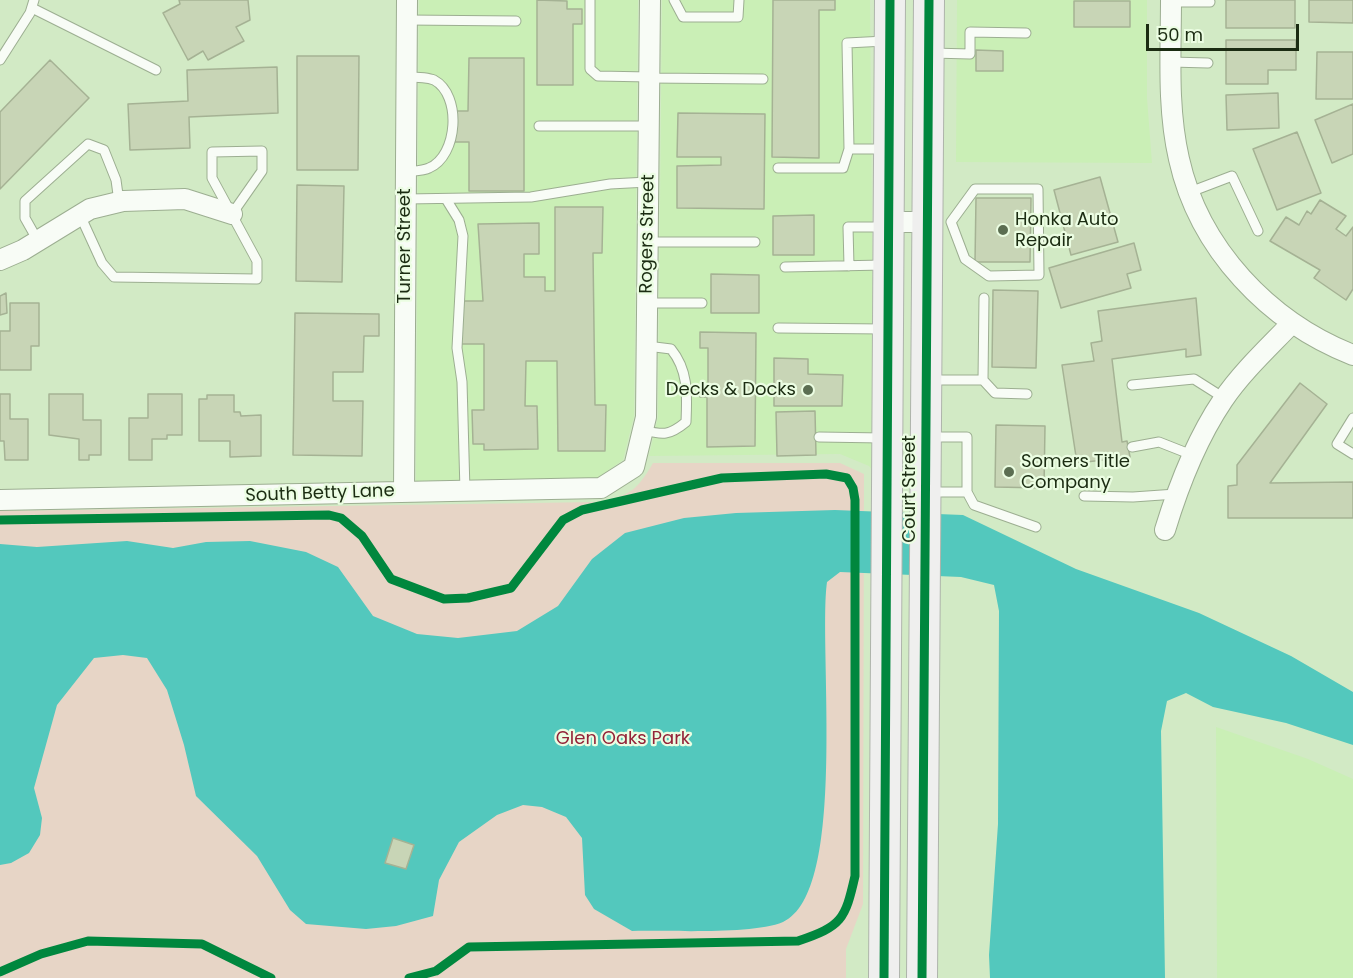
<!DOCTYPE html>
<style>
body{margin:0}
#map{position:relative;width:1353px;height:978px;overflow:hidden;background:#d2eac5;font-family:Poppins,sans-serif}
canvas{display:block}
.scale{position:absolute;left:1146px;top:24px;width:153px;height:27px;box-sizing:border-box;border:3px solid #1b2c12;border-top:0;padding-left:8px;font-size:18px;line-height:21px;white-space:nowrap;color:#1b2c12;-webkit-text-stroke:4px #ebfde2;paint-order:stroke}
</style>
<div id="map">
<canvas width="1353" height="978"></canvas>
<div class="scale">50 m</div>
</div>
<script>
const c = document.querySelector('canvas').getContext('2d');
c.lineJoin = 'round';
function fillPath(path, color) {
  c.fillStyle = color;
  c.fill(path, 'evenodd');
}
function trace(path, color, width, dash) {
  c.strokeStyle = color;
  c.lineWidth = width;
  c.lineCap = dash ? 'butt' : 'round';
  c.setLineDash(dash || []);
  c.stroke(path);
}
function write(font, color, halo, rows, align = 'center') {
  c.font = font + ' Poppins,sans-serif';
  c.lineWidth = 4.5;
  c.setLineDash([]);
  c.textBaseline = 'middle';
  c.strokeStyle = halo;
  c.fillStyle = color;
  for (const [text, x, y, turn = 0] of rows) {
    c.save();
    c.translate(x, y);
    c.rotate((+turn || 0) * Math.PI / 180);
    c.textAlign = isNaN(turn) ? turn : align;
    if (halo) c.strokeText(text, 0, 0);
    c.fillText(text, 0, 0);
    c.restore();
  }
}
fillPath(new Path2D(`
 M419,0h219l-4,416 -11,44 -26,18 -181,3z
 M662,0h208l4,473 -5,-7 -29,-12 -191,2 9,-39z
 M957,0h190v98l5,65 -196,-1z
 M1216,727l92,32 45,20v199h-136z`), '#caefb6');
fillPath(new Path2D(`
 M653,463h187l24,11 -1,430 -17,45v29h-846v-467l598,-9c32,-7 38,-10 55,-39z`), '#e7d5c6');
fillPath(new Path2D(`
 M835,510l128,5 113,54 123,44 92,43 62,36v53l-67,-22 -73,-16 -27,-14 -19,8 -6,30 4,247h-175l-1,-23 9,-131 1,-213 -5,-26 -33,-8 -121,-5 -13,10c-9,65 22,311 -44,340 -31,13 -114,8 -151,9l-38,-22 -9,-14 -3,-57 -16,-21 -24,-10 -19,-2 -26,10 -38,27 -20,38 -6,36 -37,10 -30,3 -60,-5 -16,-14 -33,-54 -61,-60 -12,-51 -17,-55 -20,-32 -24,-3 -29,3 -37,47 -23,83 8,30 -2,17 -11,18 -18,10 -11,2v-321l37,3 90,-6 46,7 33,-6 44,-1 56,11 32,15 35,49 44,18 41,4 59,-7 41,-25 34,-47 33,-26 59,-15 52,-5z`), '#53c8bd');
const building = new Path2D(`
 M179,0h69l2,20 -14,7 8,14 -36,19 -5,-9 -15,9 -25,-47 17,-9z
 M537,0l30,1v8h15v15h-9v61h-36z
 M773,0h62v10h-16v148l-47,-1z
 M1226,0h69v28h-69z
 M1309,0h44v23l-44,-1z
 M1074,1h56v26h-56z
 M1226,40h70v30h-28v14h-42z
 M976,50l27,1v20h-27z
 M1317,52h36v47h-37z
 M297,56h62l-1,114h-61z
 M469,58h55v133h-55v-49h-14l-1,-31h14z
 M50,60l39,38 -89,91v-77z
 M277,67l1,46 -89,4 1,31 -60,2 -2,-46 60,-3 -1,-31z
 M1278,93l1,35 -52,2 -1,-35z
 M1353,104v50l-21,9 -17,-43z
 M678,113l87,1 -1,95 -87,-1v-42l44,-1v-8h-44z
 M1297,132l24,61 -44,17 -24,-61z
 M1100,177l18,65 -47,13 -17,-65z
 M297,185l47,1 -2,96 -46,-1z
 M976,198h55l-1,64h-55z
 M1320,200l26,16 -10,13 10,7 7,-9v62l-7,11 -32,-22 6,-8 -50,-29 16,-24 13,8 8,-14 4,3z
 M555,207h48l-1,46h-9l2,152h11l-1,46h-47l-1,-90h-31l-1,45h12l1,43 -54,1v-6h-11l-1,-34h12v-66h-24l1,-43h22l-5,-77 61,-1v31h-15v23h21v14h10z
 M814,215v40h-41v-39z
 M1134,243l7,27 -14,4 4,14 -70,20 -12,-40z
 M711,274l48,1v38h-48z
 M993,290l45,1 -2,77 -44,-1z
 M6,293l1,20 -7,2v-19z
 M1196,298l5,57 -15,2v-8l-74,10 10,83 5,-1 3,16 -53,6 -15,-98 32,-4 -3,-18 11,-2 -4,-30z
 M10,303h29v43h-8v24h-31v-39h10z
 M295,313l84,1v22h-15l-1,36h-30v29h30l-1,55 -69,-1z
 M700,332l56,1 -1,113 -48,1v-50h-7v-12h8v-37h-8z
 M774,358l34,1v15l35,1 -1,31h-68z
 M1300,383l27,21 -57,79 83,-1v36h-125v-32l9,-1v-20z
 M0,394h10v25h18v41h-23l-1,-19h-4z
 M49,394h34v26h18v35h-12v5h-10v-21l-30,-4z
 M148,394h34v41h-15v4h-15v21h-23v-42h19z
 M207,395h27v17h6l1,4 20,-1v41l-31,1v-16h-31v-42h8z
 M815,411l1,44 -39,1 -1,-44z
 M996,425l49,1 -1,62 -49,-1z
 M393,838l21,7 -8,24 -21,-6z`);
fillPath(building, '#c8d5b6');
trace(building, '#a5b294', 1.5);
const lane = new Path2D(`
 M590,0v69l8,7 51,1
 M674,0l9,17h55l1,-17
 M1171,2h39
 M32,8l124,62
 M407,20l109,1
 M932,53l38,1v-22l56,1
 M0,60l30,-47 4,-13
 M1171,62l37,1
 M649,78l114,1
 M539,126h110
 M884,149h-35l-2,-106 38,-2
 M778,168h65l6,-19
 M406,172c6,-1 17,-1 23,-4 29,-12 33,-73 5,-88 -7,-3 -20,-3 -28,-3
 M975,189h63l1,86 -50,1 -24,-17 -14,-37z
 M1190,192l42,-16 26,55
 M406,199l125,-2 79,-13 38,-2
 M446,199l13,21 4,16 -6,112 5,34 3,109
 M80,215l22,48 12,14 143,2v-18l-45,-83v-26l50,-1v20l-30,43
 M38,241l-13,-23v-17l63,-57 16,6 12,30 3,22
 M648,242h107
 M849,266l-1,-39h37
 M785,267l99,-2
 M647,303h55
 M778,328l107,1
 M929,380h54l1,-82
 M983,380l12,13 32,1
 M1132,385l62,-6 30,19
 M1353,418l-16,26 16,10
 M643,430c20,5 26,6 43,-8 1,-26 3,-51 -15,-73l-24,-3
 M819,437l64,1
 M929,437h38v55h-38
 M1132,447l27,-5 33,13
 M967,492l7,13 62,22
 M1084,496l49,1 43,-3`);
const street = new Path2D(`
 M1171,0c0,53 -4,107 8,159 20,90 90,163 174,196
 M889,222h39
 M0,260l23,-10 67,-41 33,-8 62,-2 47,15
 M404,492l3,-492
 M0,500l601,-12 33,-21 12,-50 4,-417
 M1165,530c14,-46 31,-90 58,-130 19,-28 45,-52 68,-76`);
const primary = new Path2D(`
 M884,978l6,-978
 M922,978l7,-978`);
trace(lane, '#9cae91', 11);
trace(street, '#9cae91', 22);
trace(primary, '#aeb4ab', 32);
trace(lane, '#f8fcf6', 9);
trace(street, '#f8fcf6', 20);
trace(primary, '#efefee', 30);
trace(new Path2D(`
 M0,520l329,-5 12,3 21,18 29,43 53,20 24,-1 43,-10 52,-68 19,-10 140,-32 104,-4 21,4 6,10 2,12v376c-10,44 -13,50 -57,65l-329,6 -33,24 -27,7
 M0,972l41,-18 47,-13 114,3 69,34
 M884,978l6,-978
 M922,978l7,-978`), '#00873e', 9);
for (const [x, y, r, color] of [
 [1003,230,6,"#5b6e51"],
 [808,390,6,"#5b6e51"],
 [1009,472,6,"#5b6e51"]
]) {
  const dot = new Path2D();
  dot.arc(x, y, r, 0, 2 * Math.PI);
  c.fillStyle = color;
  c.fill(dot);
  trace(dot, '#ebfde2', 2);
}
write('18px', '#1b2c12', '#ebfde2', [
 ["Honka Auto",1015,220],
 ["Repair",1015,241],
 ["Decks & Docks",796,390,"right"],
 ["Somers Title",1021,462],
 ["Company",1021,483]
], 'left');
write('18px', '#1b2c12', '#ebfde2', [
 ["Rogers Street",648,234,-89],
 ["Turner Street",405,246,-90],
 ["Court Street",910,489,-90],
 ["South Betty Lane",320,494,-2]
]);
write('18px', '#932238', '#ebfde2', [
 ["Glen Oaks Park",623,739]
]);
</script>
